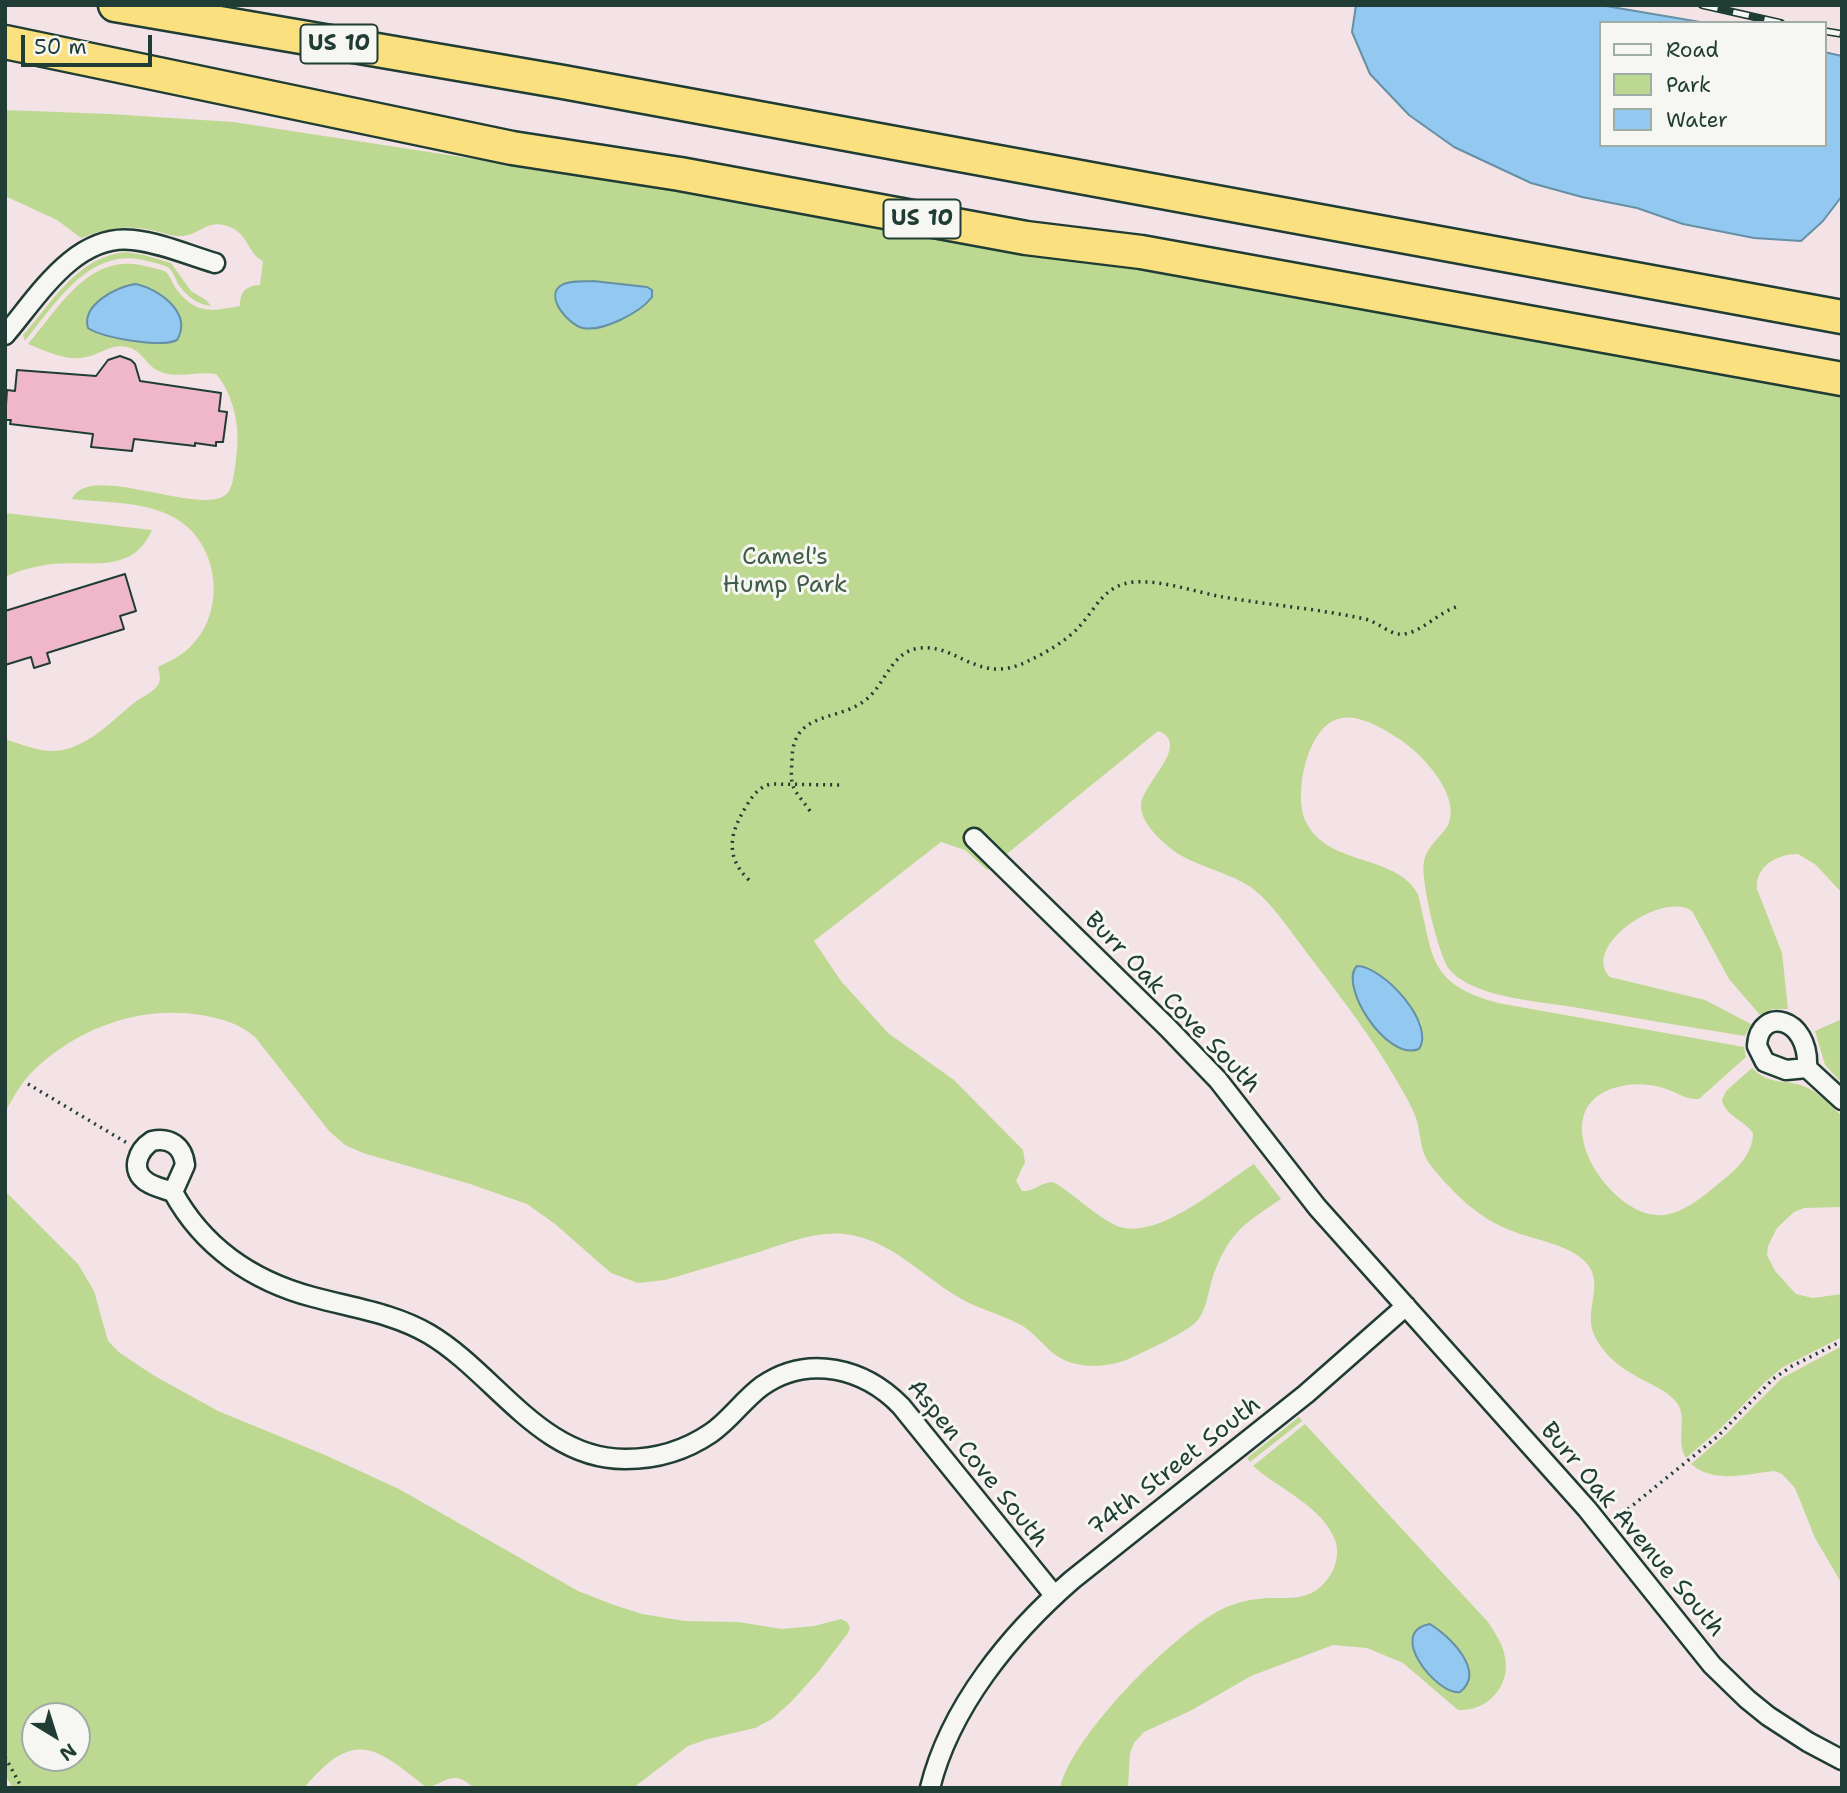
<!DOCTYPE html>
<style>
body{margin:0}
#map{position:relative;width:1847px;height:1793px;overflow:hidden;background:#f4e3e6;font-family:"Shantell Sans",sans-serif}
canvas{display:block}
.frame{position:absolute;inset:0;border:7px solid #1f3d34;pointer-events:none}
.legend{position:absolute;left:1599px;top:21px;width:228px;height:126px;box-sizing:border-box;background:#f6f6f2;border:2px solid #a0aca6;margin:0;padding:9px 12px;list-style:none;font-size:21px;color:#1f3d34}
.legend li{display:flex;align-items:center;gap:14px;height:35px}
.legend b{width:35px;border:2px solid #a0aca6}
.north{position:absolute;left:21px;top:1702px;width:70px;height:70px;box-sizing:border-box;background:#f6f6f2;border:2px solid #a0aca6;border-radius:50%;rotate:142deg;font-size:19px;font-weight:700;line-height:28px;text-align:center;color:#1f3d34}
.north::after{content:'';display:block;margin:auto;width:24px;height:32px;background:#1f3d34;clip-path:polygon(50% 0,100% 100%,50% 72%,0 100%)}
.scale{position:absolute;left:21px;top:35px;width:131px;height:32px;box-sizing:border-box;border:4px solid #1f3d34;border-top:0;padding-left:9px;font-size:21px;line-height:24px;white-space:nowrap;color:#1f3d34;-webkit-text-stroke:5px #f6f6f2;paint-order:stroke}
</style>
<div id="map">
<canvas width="1847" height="1793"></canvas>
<div class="frame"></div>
<ul class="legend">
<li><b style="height:9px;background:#f6f6f2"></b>Road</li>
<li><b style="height:19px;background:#bdd991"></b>Park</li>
<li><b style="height:19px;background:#93c8f1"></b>Water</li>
</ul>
<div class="north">N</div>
<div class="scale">50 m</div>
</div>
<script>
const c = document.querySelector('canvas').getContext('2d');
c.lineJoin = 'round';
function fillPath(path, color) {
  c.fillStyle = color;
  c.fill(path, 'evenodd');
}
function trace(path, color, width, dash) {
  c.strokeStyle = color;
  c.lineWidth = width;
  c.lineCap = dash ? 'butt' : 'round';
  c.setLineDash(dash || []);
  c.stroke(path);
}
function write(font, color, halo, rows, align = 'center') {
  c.font = font + ' "Shantell Sans",sans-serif';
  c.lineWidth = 6;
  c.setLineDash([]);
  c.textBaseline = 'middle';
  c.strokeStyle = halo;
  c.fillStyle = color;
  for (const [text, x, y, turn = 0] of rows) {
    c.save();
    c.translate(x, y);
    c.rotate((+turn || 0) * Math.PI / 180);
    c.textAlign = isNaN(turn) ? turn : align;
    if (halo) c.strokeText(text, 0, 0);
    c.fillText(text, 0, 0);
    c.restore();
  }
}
fillPath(new Path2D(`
 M5,110l105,4 123,8 320,49 365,59 924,167v496l-26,-28 -18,-11c-22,0 -43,13 -41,35l25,64 6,56h-15l-13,6 -31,-36 -37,-68c-29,-21 -112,35 -82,66l95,23 46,24 -6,12c-58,-9 -115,-19 -172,-29 -36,-6 -81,-8 -113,-28 -4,-3 -8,-6 -11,-10 -11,-16 -29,-90 -25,-108 3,-15 15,-22 23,-34 17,-30 -27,-76 -51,-90 -14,-9 -36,-22 -54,-19 -35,5 -49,77 -36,104 22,45 89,31 112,72 16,64 9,89 80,109l246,44 2,10 -47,42c-12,1 -19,-5 -30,-9 -17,-7 -40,-8 -58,-1 -69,25 0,131 52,126 20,-2 40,-18 55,-31 16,-12 35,-29 35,-51 -9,-13 -28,-17 -31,-33l4,-9 26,-23c19,19 35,10 56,20 13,6 23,18 34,28v91l-38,1 -10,4 -17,16 -9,18 -1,9 8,16 21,23 17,4 29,-4v43l-59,30 -18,15 -44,46 -35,30c-11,-18 2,-41 -9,-55 -7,-9 -17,-14 -26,-19 -24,-12 -47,-25 -58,-52 -9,-25 15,-53 -12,-74 -19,-15 -46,-18 -69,-27 -33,-12 -59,-38 -81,-65 -11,-14 -10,-29 -14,-45 -4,-13 -12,-26 -19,-38 -26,-46 -59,-88 -91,-130 -17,-22 -33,-48 -55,-65 -22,-15 -49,-20 -72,-33 -14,-9 -39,-30 -39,-49 0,-22 52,-62 17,-75l-171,139 -22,-20 -24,-8 -127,99 27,40 47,52 66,47 69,70 2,12 -9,19 6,10c12,1 19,-9 31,-9 22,12 39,32 62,43 40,19 107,-41 139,-61l27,35c-33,22 -51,32 -66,72 -7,16 -7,41 -21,53 -10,9 -48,27 -61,33 -22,11 -55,13 -76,-1 -13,-9 -22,-23 -36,-31 -20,-11 -43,-16 -63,-28 -37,-22 -68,-58 -114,-63 -30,-3 -60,10 -88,19 -30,9 -60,18 -91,27l-27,3 -27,-10 -56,-49 -28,-20 -57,-20 -107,-31 -18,-8 -16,-14 -74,-94c-16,-14 -33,-18 -54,-22 -62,-10 -124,13 -169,57 -11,11 -19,26 -27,40v-373c19,6 38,15 58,11 30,-7 48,-29 71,-47 7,-6 21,-11 25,-20 2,-5 0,-11 -1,-16 12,-6 23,-11 32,-20 38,-36 29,-106 -17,-130 -29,-16 -68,-14 -101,-18 17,-40 138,23 157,-8 5,-7 7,-32 8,-42 3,-24 -5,-57 -21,-75 -19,-3 -42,6 -59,-4 -12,-6 -15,-20 -30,-23 -15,-4 -26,7 -41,10 -19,5 -40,-6 -58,-13 32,-37 61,-92 117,-78 7,2 16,3 21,6 5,5 7,13 11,18 19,25 36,21 63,16 0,-14 5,-20 20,-21l3,-24c-15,-7 -14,-26 -33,-34 -22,-9 -29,7 -47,9 -10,1 -22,-4 -32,-6 -26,-6 -46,-1 -70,8l-24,-18 -52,-24zM1377,972l17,16 28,37 -22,23c-25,-12 -34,-36 -47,-59z
 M125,252l19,3 27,8 20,28 15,9 5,6c-14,-1 -27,-12 -34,-24 -2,-5 -4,-10 -8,-14 -7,-4 -18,-6 -26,-8 -55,-12 -88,45 -118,81l-2,-6c30,-33 53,-77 102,-83z
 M5,513l147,17c-20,45 -60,30 -100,34 -16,2 -32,6 -47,13z
 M1842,1019v64l-17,-18 -10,-34z
 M5,1191l73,73 16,27 14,50 12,12 33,22 65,36 107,44 74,34 179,102 36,14 28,9 43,7 53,1 44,7 32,-3 27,-7 6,3 3,5 -2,6 -29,38 -28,31 -19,17 -17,9 -47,11 -20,7 -55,42h-159c-21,-19 -27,-6 -47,0 -52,-42 -73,-60 -123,0h-291l-8,-13zM35,1716h42v42h-42z
 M1842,1346v238l-27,-46 -20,-50 -13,-14 -8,-3c-28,3 -60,13 -83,-7l35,-30 56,-56z
 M1299,1417l3,4 -52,41 -3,-4z
 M1305,1424l183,198c7,11 15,22 17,35 6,29 -18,55 -47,53l-55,-47 -36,-15 -34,-3 -82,31 -59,34 -48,22 -10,11 -4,10 -2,35h-68c12,-53 114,-155 162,-179 11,-5 24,-9 36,-10 19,-3 39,3 57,-8 16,-10 27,-33 20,-51 -13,-34 -56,-51 -82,-74z`), '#bdd991');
const water = new Path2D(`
 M1356,5h244l106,18h-106v122h224v-93l18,4v140l-19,25 -22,20 -47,-3 -71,-14 -46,-16 -55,-11 -51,-14 -77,-36 -45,-32 -39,-41 -18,-42z
 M593,281l54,6 5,3v7c-12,16 -50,35 -69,31 -14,-3 -38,-30 -23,-42 9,-6 23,-4 33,-5z
 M136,284c23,5 57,29 41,56 -16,8 -74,-2 -89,-12 -7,-23 29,-42 48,-44z
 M1357,966c26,0 79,58 62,83 -33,13 -81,-65 -62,-83z
 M1430,1624c18,11 57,47 30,68 -22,4 -75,-60 -30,-68z`);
fillPath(water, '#93c8f1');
trace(water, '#6590a5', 2);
const building = new Path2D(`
 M120,356l11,4 4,4 5,17 81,12 -2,18 8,1 -4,30h-7v4l-21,-3v3l-61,-7 -2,12 -41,-4 2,-13 -83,-10 1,-4h-6l2,-30 8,1 2,-21 79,6 12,-16z
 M125,574l11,37 -16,5 4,13 -77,24 3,10 -16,5 -3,-11 -26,8v-54z`);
fillPath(building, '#f0b7cb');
trace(building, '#1f3d34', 2);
const minor = new Path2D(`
 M5,335c32,-37 70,-102 128,-95 28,3 55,15 82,23
 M974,838l194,190 50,52 99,127 270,302 125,156 35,34 21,17 40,26 34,18
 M1807,1068l-21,2 -21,-8 -8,-16c2,-40 53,-30 50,22l35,32
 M173,1192c-8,-3 -19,-5 -26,-10 -18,-11 -9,-32 5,-41 18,-4 31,5 33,24l-12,27c30,55 80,89 140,105 40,11 80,16 116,37 66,39 112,126 197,125 31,0 60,-9 85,-26 19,-13 32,-33 51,-47 46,-32 102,-18 139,20l153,189
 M930,1788c20,-81 80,-154 142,-208l234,-186 100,-88`);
const motorway = new Path2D(`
 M115,5l448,77 1279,235
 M5,42l507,106 168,26 346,64 115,14 701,127`);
trace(minor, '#1f3d34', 23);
trace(motorway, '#1f3d34', 37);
trace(new Path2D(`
 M5,398h1
 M810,811c-18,-25 -20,-21 -18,-52 1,-50 48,-36 76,-61 18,-16 24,-47 52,-50 38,-4 58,37 106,14 18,-8 40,-21 53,-35 18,-20 25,-42 55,-45 29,-2 61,10 89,15 47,8 96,12 142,22 14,3 25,17 39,15 19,-3 34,-21 52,-27
 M749,880c-25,-24 -19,-48 -2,-75 6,-10 12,-18 24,-21l70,1
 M28,1084l99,59
 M1617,1518l100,-81 56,-58 19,-13 50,-25
 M5,1757l17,31`), '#1f3d34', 3.5, [2, 5]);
trace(minor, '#f6f6f2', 18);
trace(motorway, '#fbe080', 32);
const rail = new Path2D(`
 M1702,5l79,18
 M1824,31l18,3`);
trace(rail, '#1f3d34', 8);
trace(rail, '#f6f6f2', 5, [16]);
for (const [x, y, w] of [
 [339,44,77],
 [922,219,77]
]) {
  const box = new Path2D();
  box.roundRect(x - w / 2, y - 19.5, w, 39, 5);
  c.fillStyle = '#f6f6f2';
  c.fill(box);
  trace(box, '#1f3d34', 2);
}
write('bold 23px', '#1f3d34', null, [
 ["US 10",339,44],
 ["US 10",922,219]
]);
write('24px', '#3f5c47', '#f6f6f2', [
 ["Camel's",785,558],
 ["Hump Park",785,586]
]);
write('24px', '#1f3d34', '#f6f6f2', [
 ["Burr Oak Cove South",1172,1003,46],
 ["Aspen Cove South",977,1464,51],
 ["74th Street South",1175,1467,-38],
 ["Burr Oak Avenue South",1632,1530,50]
]);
</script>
